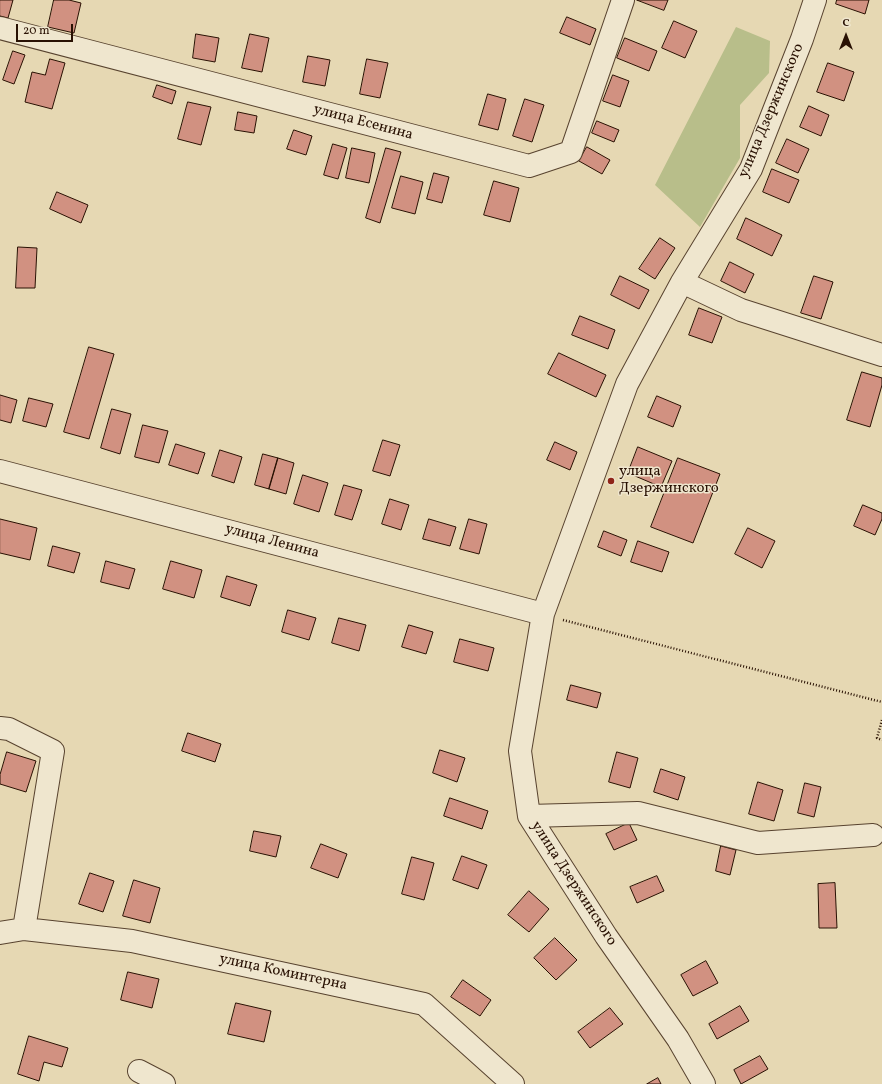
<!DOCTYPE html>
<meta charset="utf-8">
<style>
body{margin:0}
#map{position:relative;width:882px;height:1084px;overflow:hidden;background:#e6d8b3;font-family:Vollkorn,serif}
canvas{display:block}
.north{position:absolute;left:826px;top:16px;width:40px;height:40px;-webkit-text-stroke:3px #efe6ce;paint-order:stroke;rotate:0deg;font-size:11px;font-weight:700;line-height:16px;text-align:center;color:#291103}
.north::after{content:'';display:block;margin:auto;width:14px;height:18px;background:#291103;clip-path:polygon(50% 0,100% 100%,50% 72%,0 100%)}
.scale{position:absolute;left:16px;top:24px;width:57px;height:18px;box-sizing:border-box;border:2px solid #291103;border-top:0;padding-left:5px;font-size:12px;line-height:14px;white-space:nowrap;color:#291103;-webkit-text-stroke:3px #efe6ce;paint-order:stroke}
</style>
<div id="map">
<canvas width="882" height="1084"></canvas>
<div class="north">С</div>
<div class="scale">20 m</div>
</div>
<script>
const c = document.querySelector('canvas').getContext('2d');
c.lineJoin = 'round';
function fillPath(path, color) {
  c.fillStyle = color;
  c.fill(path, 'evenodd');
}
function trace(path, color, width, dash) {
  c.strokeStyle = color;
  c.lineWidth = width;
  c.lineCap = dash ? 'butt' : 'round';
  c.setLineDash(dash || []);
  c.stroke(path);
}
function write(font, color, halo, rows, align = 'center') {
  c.font = font + ' Vollkorn,serif';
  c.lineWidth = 3;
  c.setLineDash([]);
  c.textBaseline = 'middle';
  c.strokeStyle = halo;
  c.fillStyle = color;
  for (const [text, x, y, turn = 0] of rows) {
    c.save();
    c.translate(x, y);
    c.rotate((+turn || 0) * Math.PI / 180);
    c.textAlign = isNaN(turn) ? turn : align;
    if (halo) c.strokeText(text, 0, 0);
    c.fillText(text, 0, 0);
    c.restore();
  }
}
fillPath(new Path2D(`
 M736,27l34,14 -1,32 -29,32v53l-40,69 -45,-42z`), '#b8be8a');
const building = new Path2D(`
 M0,0h13l-5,18 -8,-2z
 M54,0h15l12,3 -7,30 -26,-6z
 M637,0h31l-4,10z
 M837,0h32l-4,14 -29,-10z
 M567,17l29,12 -6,16 -30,-12z
 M674,21l23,10 -12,27 -23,-10z
 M196,34l23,4 -4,24 -22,-4z
 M250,34l19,4 -7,34 -20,-4z
 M625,38l32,13 -8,20 -32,-13z
 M13,51l12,4 -11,29 -11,-4z
 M308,56l22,4 -5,26 -22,-4z
 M50,59l15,4 -13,46 -27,-7 7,-30 13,3z
 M367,59l21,4 -8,35 -20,-4z
 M828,63l26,9 -10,29 -27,-9z
 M613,75l16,6 -9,26 -17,-6z
 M157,85l19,6 -4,13 -19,-7z
 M488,94l18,5 -8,31 -19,-5z
 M525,99l19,6 -12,37 -19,-6z
 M188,102l23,5 -10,38 -23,-6z
 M809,106l20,9 -8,21 -21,-9z
 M238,112l19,4 -3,17 -19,-3z
 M597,121l22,9 -5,12 -22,-9z
 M294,130l18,6 -6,19 -19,-6z
 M787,139l22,10 -11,24 -22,-10z
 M333,144l14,4 -9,31 -14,-4z
 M587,147l23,13 -8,14 -23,-13z
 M352,148l23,5 -6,30 -23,-5z
 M386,148l15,4 -21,71 -14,-5z
 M772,169l27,11 -10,23 -26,-11z
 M434,173l15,4 -7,26 -15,-4z
 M401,176l22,6 -8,32 -23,-6z
 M494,181l25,7 -9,34 -26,-7z
 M57,192l31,13 -7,18 -31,-14z
 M746,218l36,17 -10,21 -35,-17z
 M660,238l15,10 -20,31 -16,-10z
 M18,247l19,1 -2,40h-19z
 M730,262l24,12 -9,19 -24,-12z
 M620,276l29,14 -10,19 -28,-14z
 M814,276l19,6 -12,37 -20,-6z
 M699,308l23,9 -10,26 -23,-8z
 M580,316l35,14 -7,19 -36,-14z
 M89,347l25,7 -25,85 -25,-7z
 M559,353l47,22 -10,22 -48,-23z
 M862,372l20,6v7l-12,42 -23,-7z
 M0,395l17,5 -6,23 -11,-3z
 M657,396l24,10 -8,21 -25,-10z
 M29,398l24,6 -7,23 -23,-6z
 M112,409l19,5 -11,40 -19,-6z
 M143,425l25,6 -9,32 -24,-6z
 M383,440l17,5 -10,31 -17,-5z
 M555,442l22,10 -7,18 -23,-10z
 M176,444l29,9 -7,21 -29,-9z
 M638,447l34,14 -11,26 -33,-14z
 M220,450l22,7 -8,26 -22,-7z
 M263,454l15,4 -9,31 -14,-4z
 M278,458l16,5 -8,31 -17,-5z
 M678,458l42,16 -27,69 -42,-16z
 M303,475l25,8 -9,29 -25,-8z
 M344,485l18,5 -10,30 -17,-5z
 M390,499l19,6 -8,25 -19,-6z
 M863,505l19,8v6l-7,16 -21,-9z
 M0,519l37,9 -7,32 -30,-7z
 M429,519l27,8 -6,19 -27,-7z
 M469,519l18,5 -8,30 -19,-5z
 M748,528l27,13 -13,27 -27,-14z
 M604,531l23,9 -6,16 -23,-9z
 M638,541l31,11 -7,20 -31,-10z
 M53,546l27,7 -6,20 -26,-7z
 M106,561l29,8 -6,20 -28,-7z
 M171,561l31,9 -8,28 -31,-9z
 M227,576l30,9 -7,21 -29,-9z
 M288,610l28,8 -7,22 -27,-8z
 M339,618l27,7 -7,26 -27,-8z
 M409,625l24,7 -7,22 -24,-7z
 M460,639l34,9 -6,23 -34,-9z
 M571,685l30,8 -4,15 -30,-8z
 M188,733l33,11 -6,18 -33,-11z
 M440,750l25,8 -8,24 -24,-9z
 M7,752l29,9 -10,31 -26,-8v-9z
 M617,752l21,6 -8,30 -21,-6z
 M661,769l24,8 -7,23 -24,-8z
 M758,782l25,8 -9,31 -25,-7z
 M805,783l16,4 -7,30 -16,-4z
 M450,798l38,13 -6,18 -38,-13z
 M629,823l8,17 -23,10 -8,-16z
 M254,831l27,5 -5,21 -26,-6z
 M321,844l26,10 -9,24 -27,-10z
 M721,846l15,4 -6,25 -14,-4z
 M462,856l25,9 -9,24 -25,-9z
 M412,857l22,6 -10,37 -22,-6z
 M90,873l24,8 -11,31 -24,-8z
 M657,876l7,15 -27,12 -7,-16z
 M134,880l26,8 -10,35 -27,-7z
 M835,883l2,45h-18l-1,-44z
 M529,891l20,18 -20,23 -21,-17z
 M555,938l22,22 -21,20 -22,-22z
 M706,961l12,22 -25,13 -12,-21z
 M128,972l31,7 -7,29 -31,-8z
 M463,980l28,20 -11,16 -29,-19z
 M236,1003l35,8 -7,31 -36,-8z
 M740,1006l9,15 -32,18 -8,-15z
 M610,1008l13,16 -33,24 -12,-16z
 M29,1036l39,12 -6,19 -18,-5 -5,19 -21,-7z
 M760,1056l8,13 -27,15 -7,-14z
 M658,1078l3,6h-14z`);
fillPath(building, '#d19181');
trace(building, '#291103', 1);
const minor = new Path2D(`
 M0,28l529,138 42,-14 52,-152
 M682,282l59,28 141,45
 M0,471l543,143
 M0,728l9,1 44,22 -29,178
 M529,816l109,-3 120,30 115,-8
 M0,933l24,-4 108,12 292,63 89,80
 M139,1071l25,13
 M704,1084l-26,-45 -72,-103 -77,-120 -9,-65 23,-137 84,-230 55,-102 69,-113 51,-130 13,-39`);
trace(minor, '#58432f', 24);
trace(new Path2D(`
 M563,620l319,82
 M882,720l-5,18 5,2`), '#291103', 2.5, [1, 2]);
trace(minor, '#efe6ce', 22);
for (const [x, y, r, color] of [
 [611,481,4,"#8f2418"]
]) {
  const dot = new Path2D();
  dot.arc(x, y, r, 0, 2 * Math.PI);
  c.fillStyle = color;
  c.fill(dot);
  trace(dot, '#efe6ce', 1.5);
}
write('15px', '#291103', '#efe6ce', [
 ["улица Дзержинского",772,111,-67],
 ["улица Есенина",363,123,15],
 ["улица Ленина",272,542,15],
 ["улица Дзержинского",573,884,57],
 ["улица Коминтерна",283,973,12]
]);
write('15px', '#291103', '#efe6ce', [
 ["улица",619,472],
 ["Дзержинского",619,489]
], 'left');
</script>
